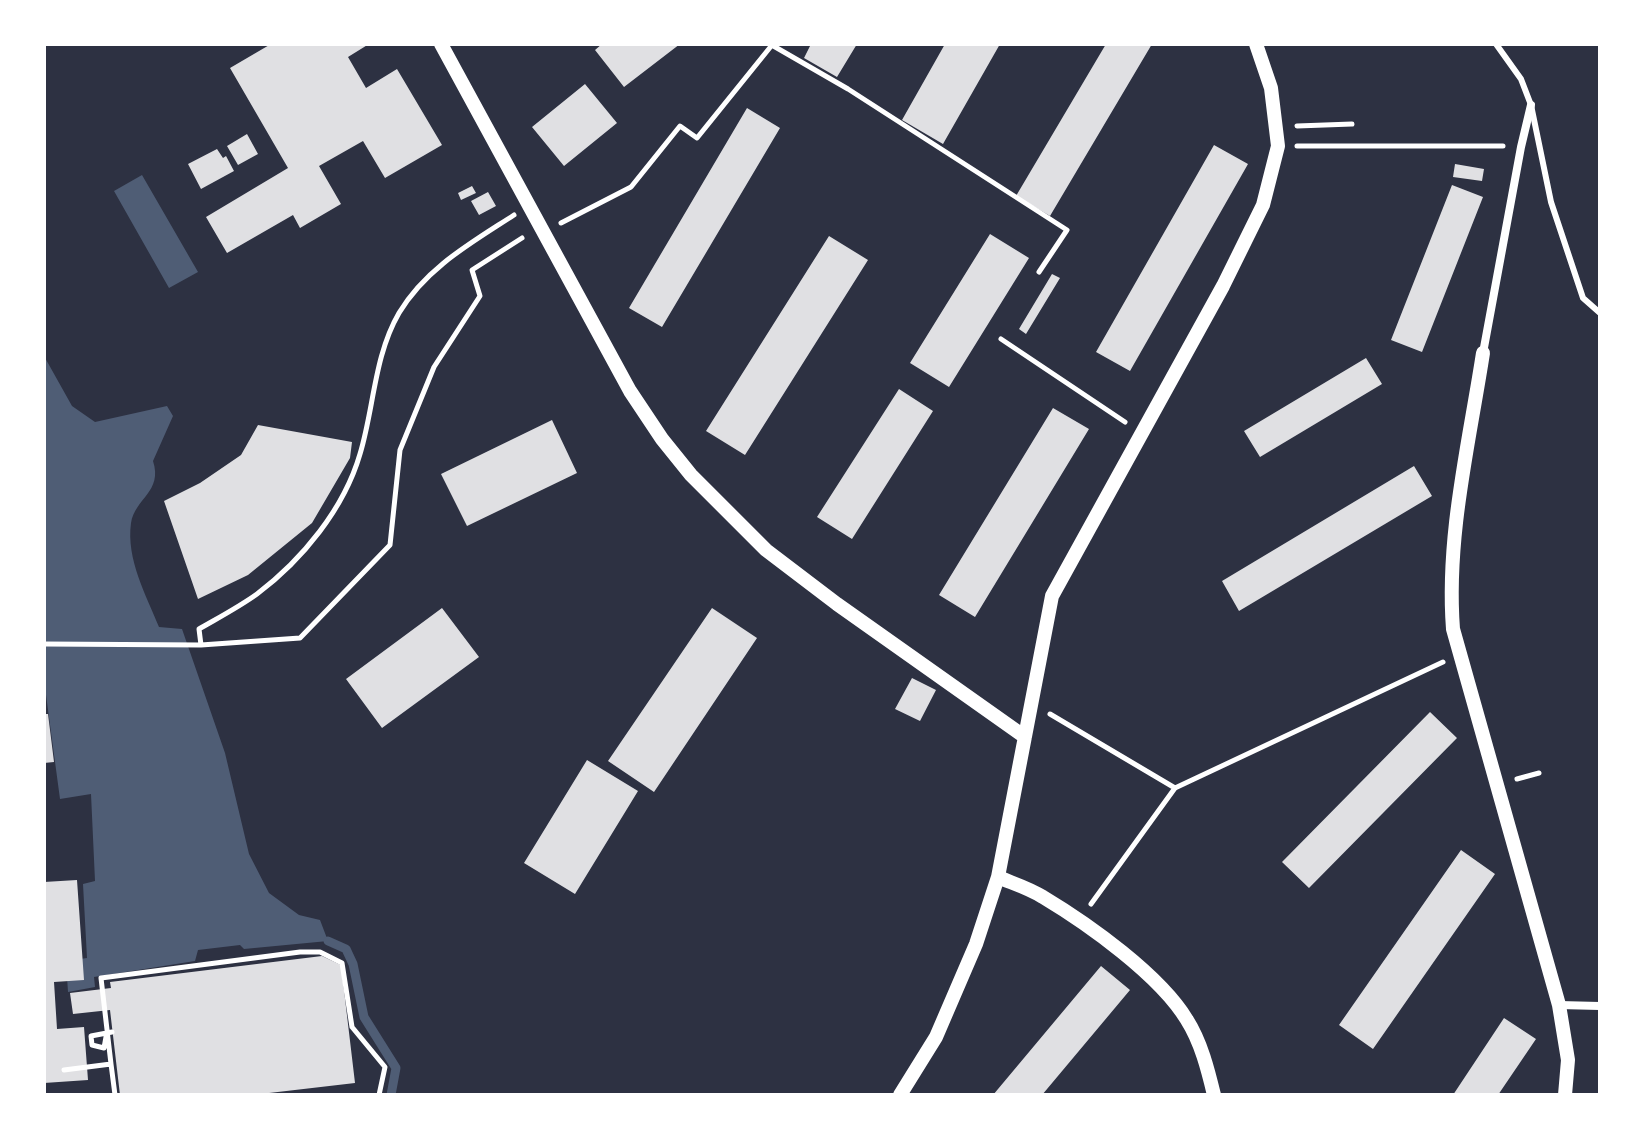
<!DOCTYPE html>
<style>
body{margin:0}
#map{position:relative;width:1644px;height:1139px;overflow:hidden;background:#2d3142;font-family:"Golos Text",sans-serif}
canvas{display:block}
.frame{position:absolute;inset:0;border:46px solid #fff;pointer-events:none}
</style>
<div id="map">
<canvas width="1644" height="1139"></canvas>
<div class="frame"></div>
</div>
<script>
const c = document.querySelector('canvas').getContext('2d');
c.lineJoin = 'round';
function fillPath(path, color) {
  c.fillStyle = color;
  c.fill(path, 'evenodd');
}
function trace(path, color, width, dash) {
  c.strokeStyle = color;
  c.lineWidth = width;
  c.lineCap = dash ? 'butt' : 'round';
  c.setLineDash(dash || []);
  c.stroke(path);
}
fillPath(new Path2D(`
 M142,175l56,97 -29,16 -55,-97z
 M44,356l28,50 23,16 72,-16 6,10 -20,45c10,31 -18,37 -22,62 -5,36 15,72 28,104l23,2 43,124 24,101 20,39 30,22 21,5 8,21 -84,8 -4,-4 -42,5 -3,11 -101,16 1,10 -27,5 -2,-31 21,-3 -4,-74 12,-3 -4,-87 -31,5 -16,-119z`), '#4f5d75');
trace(new Path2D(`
 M328,941l18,8 7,15 11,53 32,51 -5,27`), '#4f5d75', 9);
fillPath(new Path2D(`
 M271,44h98l-21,13 18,31 31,-19 45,76 -57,33 -22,-37 -44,25 22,38 -41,24 -7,-13 -66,38 -21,-36 82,-49 -58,-100z
 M602,44h78l-56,43 -29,-37z
 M811,44h46l-20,33 -33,-19z
 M945,44h55l-57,100 -41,-24z
 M1106,44h46l-102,172 -34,-20z
 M585,84l32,39 -53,43 -32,-39z
 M747,108l33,20 -118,199 -33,-19z
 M247,134l11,20 -20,11 -11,-19z
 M1214,145l34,19 -118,207 -34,-19z
 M217,149l6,9 3,-2 8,15 -33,18 -13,-25z
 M1455,164l29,5 -2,12 -29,-4z
 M1452,185l31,12 -61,155 -31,-12z
 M472,186l4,7 -15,7 -3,-7z
 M488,192l8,14 -17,9 -8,-14z
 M990,234l39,24 -80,129 -39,-24z
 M829,236l39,24 -123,195 -39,-24z
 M1052,274l8,4 -34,56 -7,-5z
 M1366,358l16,26 -122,73 -16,-26z
 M899,389l34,22 -81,128 -35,-22z
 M1053,408l36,21 -114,188 -36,-22z
 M552,420l25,53 -110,53 -26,-52z
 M258,425l94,17 -2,16 -38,65 -64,52 -50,24 -34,-98 36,-18 41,-28z
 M1414,466l18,30 -193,115 -17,-30z
 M442,608l37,49 -97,71 -36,-49z
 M712,608l45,30 -103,154 -46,-31z
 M912,678l24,12 -16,31 -25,-12z
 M1430,712l27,26 -148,150 -27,-26z
 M44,714h4l6,48 -10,1z
 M587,760l51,31 -63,103 -51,-31z
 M1461,850l34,24 -122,175 -34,-24z
 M77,880l7,100 -30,2 3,47 27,-2 4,53 -44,3v-201z
 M322,956l19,9 14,118 -103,12h-132l-10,-85 -37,4 -3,-21 41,-5 -1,-6z
 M1101,966l29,24 -88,105h-49z
 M1504,1018l32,21 -38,56h-45z`), '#e0e0e3');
trace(new Path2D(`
 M770,44l78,45 219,141 -28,42
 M1297,126l55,-2
 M1297,146h206
 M561,223l70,-36 49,-61 17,12 75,-93
 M1001,339l124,83
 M44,644l157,1 99,-7 90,-93 10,-95 34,-83 46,-71 -8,-26 50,-32
 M201,645l-2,-16c19,-11 40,-22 58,-35 45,-34 87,-85 103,-140 14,-46 14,-98 39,-141 27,-45 72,-70 115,-98
 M1050,714l125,74 268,-126
 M1517,779l22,-6
 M1091,904l84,-116
 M106,1037l-2,11 -12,-3 -1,-9 21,-4
 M111,1064l-10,-86 199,-26h20l22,11 10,64 33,40 -6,28
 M64,1070l47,-6 4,31`), '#fff', 5);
trace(new Path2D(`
 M1496,44l25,35 10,26 20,97 32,96 17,15`), '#fff', 6);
trace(new Path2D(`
 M1483,353l38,-206 10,-42
 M1559,1005l41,1`), '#fff', 8);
trace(new Path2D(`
 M441,44l189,347 32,48 29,36 75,75 71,54 188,133
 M1483,353c-14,91 -37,184 -30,276l106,376 9,55 -3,35
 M998,877c14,6 31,11 45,20 45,27 117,78 144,123 14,22 21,50 27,75
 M900,1095l36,-58 40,-93 22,-67 54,-281 171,-310 40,-81 15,-59 -7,-58 -15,-44`), '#fff', 14);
</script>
